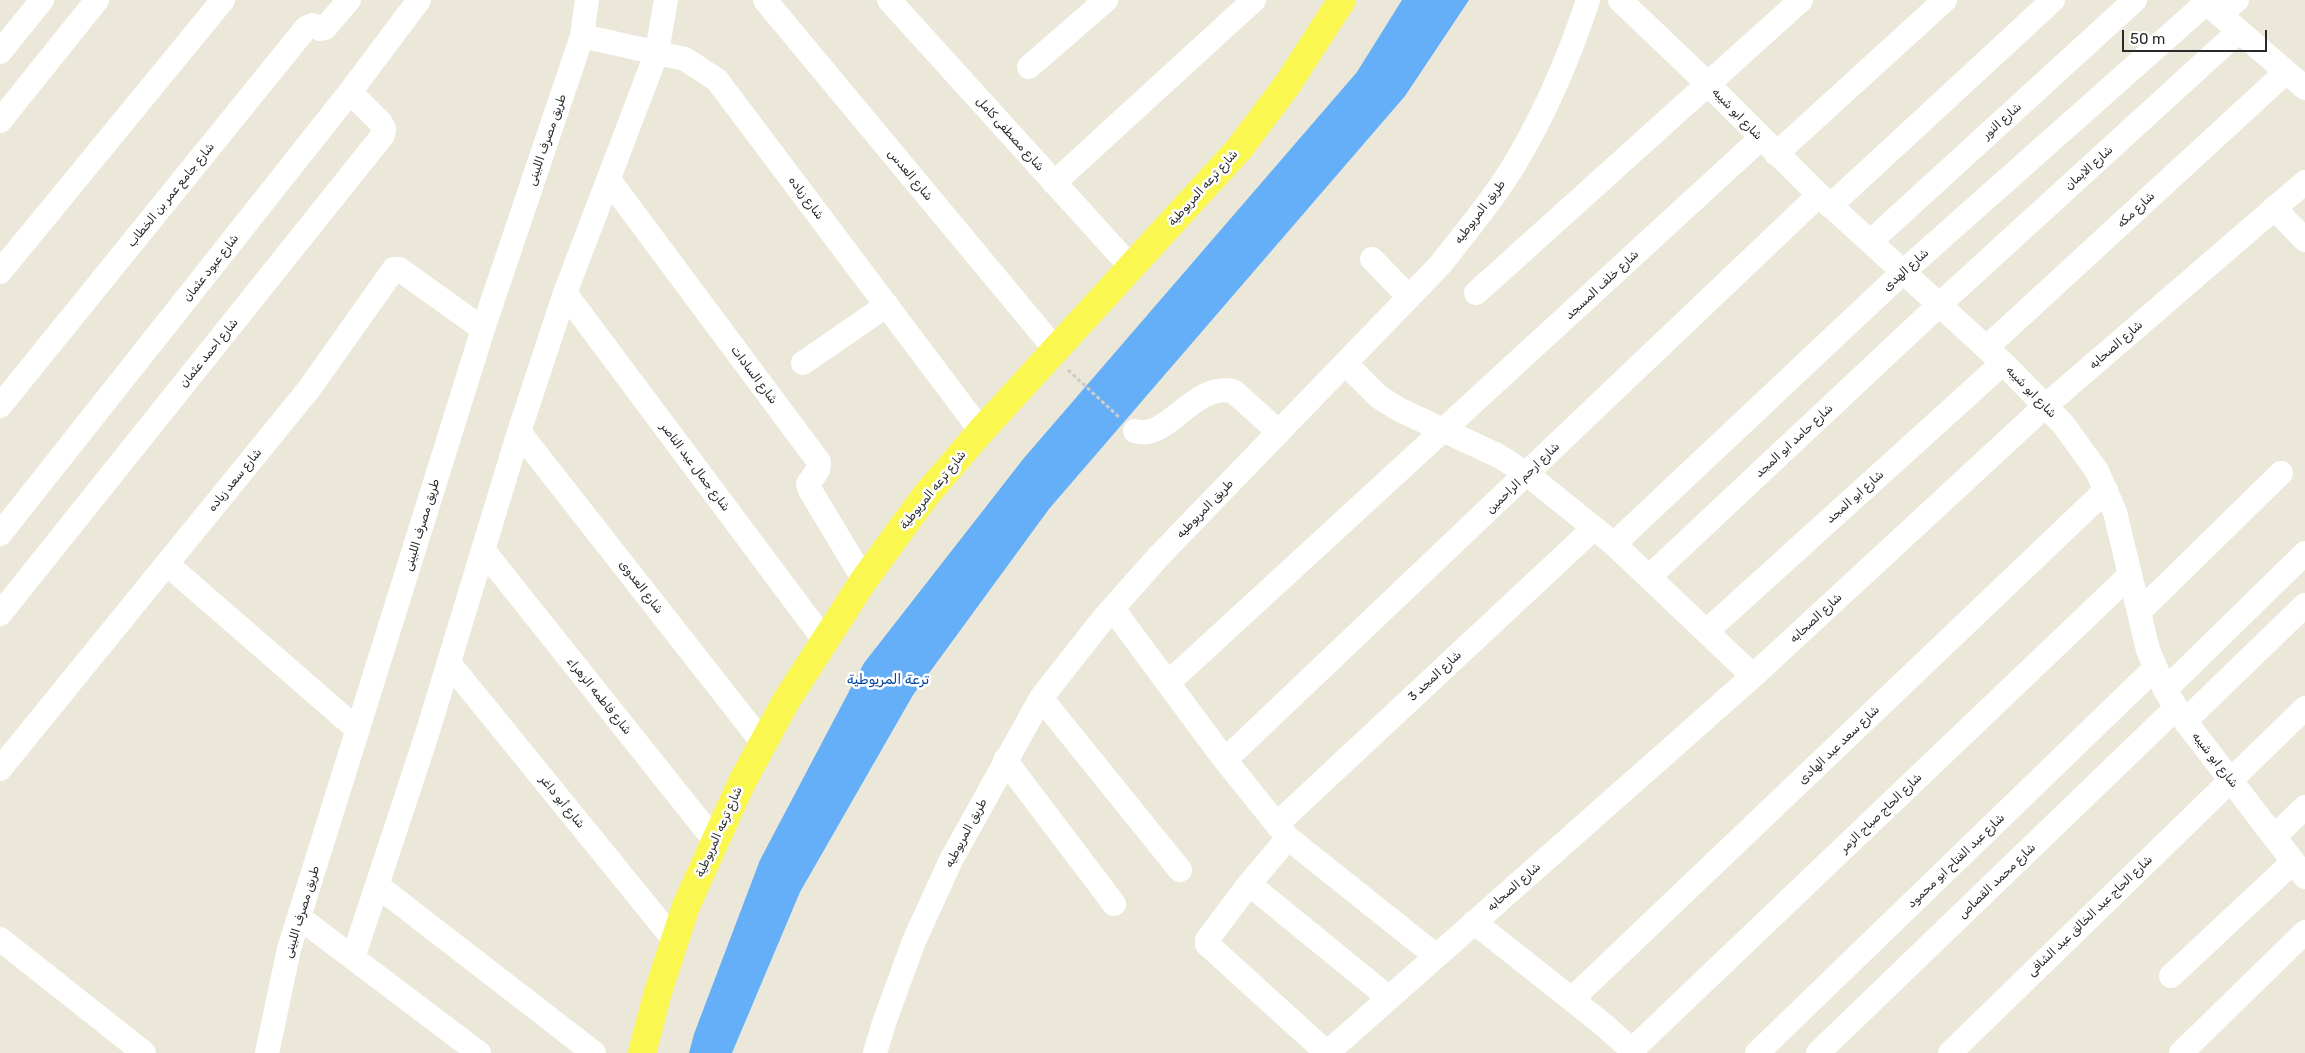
<!DOCTYPE html>
<meta charset="utf-8">
<style>
body{margin:0}
#map{position:relative;width:2305px;height:1053px;overflow:hidden;background:#ece8d9;font-family:Rubik,sans-serif}
canvas{display:block}
.scale{position:absolute;left:2122px;top:30px;width:145px;height:22px;box-sizing:border-box;border:2px solid #292929;border-top:0;padding-left:6px;font-size:15px;line-height:18px;white-space:nowrap;color:#292929;-webkit-text-stroke:4px #fff;paint-order:stroke}
</style>
<div id="map">
<canvas width="2305" height="1053"></canvas>
<div class="scale">50 m</div>
</div>
<script>
const c = document.querySelector('canvas').getContext('2d');
c.lineJoin = 'round';
function fillPath(path, color) {
  c.fillStyle = color;
  c.fill(path, 'evenodd');
}
function trace(path, color, width, dash) {
  c.strokeStyle = color;
  c.lineWidth = width;
  c.lineCap = dash ? 'butt' : 'round';
  c.setLineDash(dash || []);
  c.stroke(path);
}
function write(font, color, halo, rows, align = 'center') {
  c.font = font + ' Rubik,Cairo,sans-serif';
  c.lineWidth = 5;
  c.setLineDash([]);
  c.textBaseline = 'middle';
  c.strokeStyle = halo;
  c.fillStyle = color;
  for (const [text, x, y, turn = 0] of rows) {
    c.save();
    c.translate(x, y);
    c.rotate((+turn || 0) * Math.PI / 180);
    c.textAlign = isNaN(turn) ? turn : align;
    if (halo) c.strokeText(text, 0, 0);
    c.fillText(text, 0, 0);
    c.restore();
  }
}
fillPath(new Path2D(`
 M1402,0h67l-64,96 -356,413 -136,186 -113,197 -68,161h-43l5,-19 66,-174 104,-197 160,-205 333,-386z`), '#64aff7');
trace(new Path2D(`
 M1068,370l52,48`), '#ccc', 3, [4, 2.5]);
trace(new Path2D(`
 M765,0l290,349
 M889,0l242,267
 M1620,0l88,84 111,111 184,168 60,61 34,47 18,41 33,138 17,40 20,31 120,156
 M2203,0l102,88
 M2219,14l18,-14
 M582,36l103,23 32,21 264,351
 M0,52l42,-52
 M1029,67l77,-67
 M0,121l97,-121
 M1776,154l169,-154
 M609,180l210,282 -1,8 -10,14 2,6 54,90
 M1054,183l200,-183
 M1830,206l223,-206
 M2274,208l31,32
 M1870,242l265,-242
 M1372,259l37,38
 M0,272l223,-272
 M565,293l260,348
 M1476,293l325,-293
 M1986,348l300,-276
 M803,363l84,-58
 M1346,364l33,33 21,13 99,46 28,18 87,70 139,132
 M0,406l306,-378 7,-3 7,4 5,-1 24,-28
 M1135,431c33,10 57,-48 98,-40l46,41
 M519,432l244,311
 M0,534l350,-442 69,-92
 M1614,544l289,-272 303,-269
 M483,550l232,291
 M167,564l191,166
 M1650,576l289,-271 300,-274
 M1113,609l112,151 63,78 148,118
 M2139,612l142,-139
 M0,614l383,-479 1,-6 -3,-6 -31,-31
 M1708,630l295,-267
 M449,663l226,278
 M1169,682l591,-543
 M2165,690l140,-137
 M1041,698l139,172
 M2185,721l120,-116
 M1005,760l109,144
 M1225,760l594,-565
 M0,769l309,-380 85,-120h5l84,60
 M1277,824l316,-295
 M2275,836l30,-29
 M1288,838l-39,46 140,114
 M1249,884l-42,56v4l120,109
 M378,886l216,167
 M300,918l179,135
 M1474,922l130,103 31,28
 M0,939l144,114
 M353,958l74,-224 92,-302 46,-139 92,-241 9,-52
 M2171,976l122,-114
 M1572,999l534,-509
 M1632,1050l498,-475
 M267,1053l22,-104 194,-620 99,-293 5,-36
 M875,1053l9,-30 30,-82 37,-81 90,-162 63,-80 55,-62 281,-291c24,-31 50,-61 71,-95 32,-52 58,-112 77,-170
 M1327,1053l426,-377 291,-269 261,-225
 M1757,1053l398,-385
 M1818,1053l358,-345
 M1950,1053l355,-345
 M2181,1053l124,-121`), '#fff', 24);
trace(new Path2D(`
 M642,1053l16,-61 28,-86 56,-124 44,-81 78,-121 62,-85 55,-64 258,-282 48,-64 55,-85`), '#faf850', 28);
write('12px', '#292929', '#fff', [
 ["شارع ابو شيبه",1737,114,46],
 ["شارع النور",2002,121,-42],
 ["شارع مصطفى كامل",1010,134,48],
 ["طريق مصرف اللبينى",547,140,-71],
 ["شارع الايمان",2089,168,-42],
 ["شارع العدس",910,175,50],
 ["شارع ترعه المريوطية",1203,188,-48],
 ["شارع جامع عمر بن الخطاب",171,195,-51],
 ["شارع زياده",806,198,53],
 ["شارع مكه",2136,210,-43],
 ["طريق المريوطيه",1480,212,-53],
 ["شارع عبود عثمان",211,268,-52],
 ["شارع الهدى",1906,270,-42],
 ["شارع خلف المسجد",1602,285,-43],
 ["شارع الصحابه",2116,345,-41],
 ["شارع احمد عثمان",209,353,-51],
 ["شارع السادات",754,375,53],
 ["شارع ابو شيبه",2031,392,46],
 ["شارع حامد ابو المجد",1794,441,-43],
 ["شارع جمال عبد الناصر",695,467,53],
 ["شارع ارحم الراحمين",1523,478,-44],
 ["شارع سعد زياده",235,480,-51],
 ["شارع ترعه المريوطية",933,490,-51],
 ["شارع ابو المجد",1855,497,-42],
 ["طريق المريوطيه",1205,509,-46],
 ["طريق مصرف اللبينى",422,525,-73],
 ["شارع العدوى",641,587,52],
 ["شارع الصحابه",1816,618,-43],
 ["شارع المجد 3",1435,676,-43],
 ["شارع فاطمه الزهراء",599,696,51],
 ["شارع سعد عبد الهادى",1839,745,-44],
 ["شارع ابو شيبه",2215,760,52],
 ["شارع أبو داغر",562,802,51],
 ["شارع الحاج صباح الزمر",1881,813,-44],
 ["شارع ترعه المريوطية",719,832,-66],
 ["طريق المريوطيه",966,833,-62],
 ["شارع عبد الفتاح ابو محمود",1956,861,-44],
 ["شارع محمد القصاص",1997,881,-44],
 ["شارع الصحابه",1514,887,-41],
 ["طريق مصرف اللبينى",302,912,-73],
 ["شارع الحاج عبد الخالق عبد الشافى",2090,916,-44]
]);
write('italic 14px', '#0448a2', '#fff', [
 ["ترعة المريوطية",888,680]
]);
</script>
